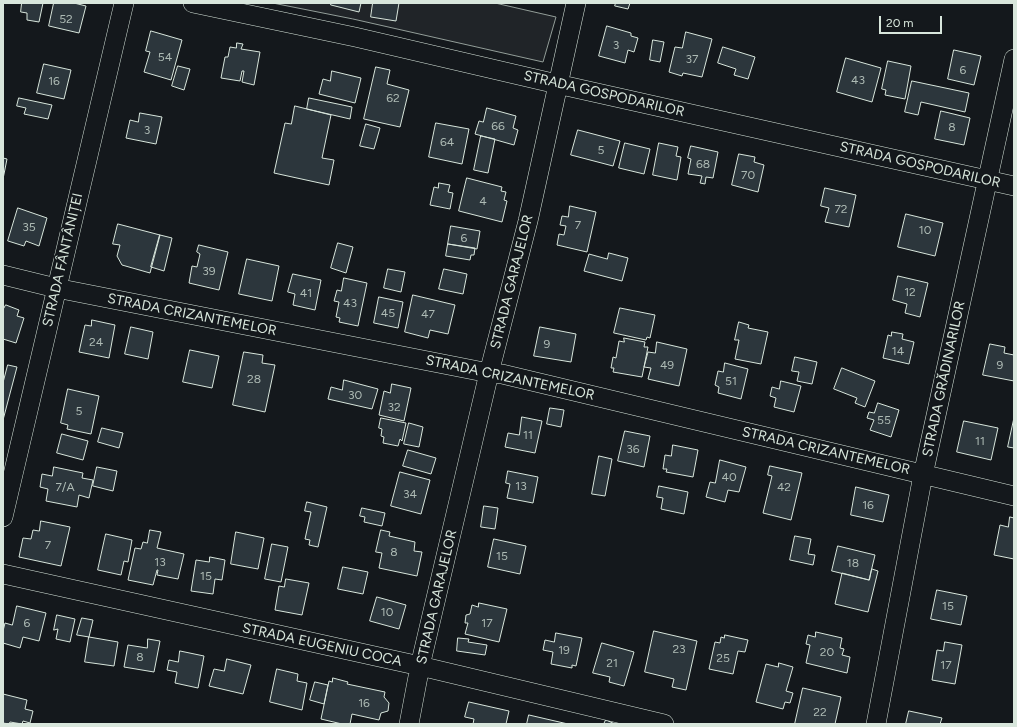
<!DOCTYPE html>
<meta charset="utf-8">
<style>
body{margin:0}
#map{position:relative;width:1017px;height:727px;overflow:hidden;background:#14181c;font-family:Figtree,sans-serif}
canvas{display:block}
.frame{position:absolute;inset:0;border:4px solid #d8e6dc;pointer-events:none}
.scale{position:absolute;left:879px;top:16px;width:63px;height:18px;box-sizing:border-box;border:2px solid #d8e6dc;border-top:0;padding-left:5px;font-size:12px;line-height:14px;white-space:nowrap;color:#d8e6dc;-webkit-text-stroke:3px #14181c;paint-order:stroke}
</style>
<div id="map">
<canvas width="1017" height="727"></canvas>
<div class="frame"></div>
<div class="scale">20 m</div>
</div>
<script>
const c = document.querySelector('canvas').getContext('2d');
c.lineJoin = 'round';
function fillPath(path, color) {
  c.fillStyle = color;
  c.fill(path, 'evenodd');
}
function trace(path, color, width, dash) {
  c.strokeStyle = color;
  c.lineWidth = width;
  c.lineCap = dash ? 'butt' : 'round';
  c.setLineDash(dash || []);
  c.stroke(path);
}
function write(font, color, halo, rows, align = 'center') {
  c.font = font + ' Figtree,sans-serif';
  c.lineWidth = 3;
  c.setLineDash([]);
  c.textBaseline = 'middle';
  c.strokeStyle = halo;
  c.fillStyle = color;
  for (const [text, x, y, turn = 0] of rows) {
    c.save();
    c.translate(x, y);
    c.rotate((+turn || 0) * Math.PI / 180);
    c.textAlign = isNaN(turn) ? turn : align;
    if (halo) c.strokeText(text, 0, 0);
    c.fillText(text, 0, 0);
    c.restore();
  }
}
const green = new Path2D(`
 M273,3h222l61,14 -13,45 -190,-43z`);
fillPath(green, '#202428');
trace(green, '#939e99', 1);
const building = new Path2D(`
 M22,3h21l-4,19 -12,-2v-7l-6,-1z
 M54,3h20l12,3 -7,27 -30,-7z
 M331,3h30l-2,9 -28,-7z
 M373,3h26l-3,18 -25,-4z
 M616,3h14l-2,6 -13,-3z
 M607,26l24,7v3l7,2 -4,14 -6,-2 -3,13 -26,-7z
 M151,31l31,9 -11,40 -27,-8 6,-20 -4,-1z
 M686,32l26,7 -10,38 -19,-4 -1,3 -13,-4 6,-25 7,1z
 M653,40l11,2 -4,20 -10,-2z
 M237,43l6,1 -2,5 19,3 -6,33 -12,-3 2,-11h-2l-2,10 -19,-3 4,-21h3l2,-10 6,1z
 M723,47l32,10 -7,22 -14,-4 2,-6 -18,-6z
 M954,50l27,6 -7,29 -26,-6z
 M846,58l35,10 -9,34 -35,-10z
 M888,61l23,5 -6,33 -20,-4 1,-5 -4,-1z
 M44,64l27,6 -7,29 -27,-6z
 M178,66l12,3 -6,21 -12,-4z
 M376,67l14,3 -3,14 22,6 -9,37 -36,-8z
 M332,71l29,7 -6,25 -36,-9 4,-15 7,2z
 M912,81l57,12 -4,19 -44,-10 -3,13 -13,-3z
 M19,98l33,7 -4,14 -24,-5 2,-6 -9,-2z
 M309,98l43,9 -2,12 -43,-10z
 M295,106l36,9 -9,43 12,2 -5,25 -55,-12 11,-50 6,1z
 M487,108l29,8 -3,12 5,2 -4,15 -39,-11 4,-13 4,1z
 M941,111l29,7 -6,27 -29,-6z
 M140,113l22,4 -6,27 -30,-6 4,-18 8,2z
 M436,123l33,6 -7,35 -33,-7z
 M366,124l14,4 -6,21 -14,-3z
 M578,130l42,11 -7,25 -42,-11z
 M481,136l14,3 -7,34 -14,-3z
 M625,143l25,6 -6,25 -25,-6z
 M659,143l19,4 -2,9 5,1 -4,23 -24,-5z
 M691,146l27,6 -5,26 -7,-1 -1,7 -5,-1 2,-7 -14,-2 3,-15 -3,-1z
 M739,154l16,3 -1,5 10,3 -6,27 -26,-7z
 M3,158l4,1 -4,20z
 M467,178l35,9 -1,4 5,1 -2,8 3,1 -5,21 -43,-11z
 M439,183l11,2 -2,7 5,1 -3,16 -20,-4 4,-18 4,1z
 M825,188l31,7 -7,32 -24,-5 4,-14 -8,-2z
 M570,206l26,6 -9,40 -30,-7 2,-11 5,1 2,-9 -6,-1 2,-9 6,1z
 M18,208l29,10 -8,28 -13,-5 -2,5 -16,-5z
 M906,214l37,9 -8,33 -37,-9z
 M118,224l42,11 -10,38 -28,-8 -5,-9 3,-11 -7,-1z
 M451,226l29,5 -3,18 -29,-5z
 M160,235l12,3 -8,33 -13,-4z
 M338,243l15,4 -7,26 -15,-5z
 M448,244l27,4 -1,7h-3l-1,5 -24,-4z
 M199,245l29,7 -9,38 -30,-7 3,-17 5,1 3,-13 -3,-2z
 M609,253l19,5 -6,23 -38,-10 5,-17 18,5z
 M247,259l32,7 -7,35 -33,-7z
 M388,269l17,3 -4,20 -17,-4z
 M444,269l23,5 -4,20 -24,-5z
 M293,274l28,6 -6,30 -22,-5 2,-11 -7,-2z
 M898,276l30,7 -8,34 -15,-4 2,-9 -14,-4z
 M344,278l23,5 -9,43 -19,-4 1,-4 -4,-1 3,-15 -5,-1 3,-11 4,1z
 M413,295l42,10 -7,29 -18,-4 -2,8 -23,-6z
 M379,297l24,5 -5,26 -24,-5z
 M6,305l13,5 -2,6 7,2 -8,25 -13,-4v-29z
 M620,308l35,7 -5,23 -3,-1 -1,3 -32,-7z
 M92,320l23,5 -6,33 -30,-6 6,-27 6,1z
 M739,322l10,3 -1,3 20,4 -7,32 -26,-5 4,-19h-4z
 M131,327l22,5 -5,27 -23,-5z
 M540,327l36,7 -5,28 -37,-6z
 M892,332l11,2 -1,5 12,3 -5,22 -26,-6 5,-23 3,1z
 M624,338l21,4 -1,5h4l-6,30 -29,-5 1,-4h-3l2,-11 3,1 3,-17 5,1z
 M657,342l30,7 -8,37 -31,-7 3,-11 -7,-1 4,-15 7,1z
 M990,344l15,3 -1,6 10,2v26l-31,-6z
 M190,350l29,6 -7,32 -29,-6z
 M244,352l19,3 -1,8 13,2 -10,47 -32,-7z
 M795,357l22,5 -5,22 -15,-3 2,-9 -7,-1z
 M725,363l23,6 -7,30 -23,-6 1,-6 -4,-2 3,-14 5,1z
 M8,365l9,2 -14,53v-37z
 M842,368l33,13 -10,26 -10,-4 2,-5 -23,-9z
 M344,380l34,9 -6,20 -44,-10 3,-12 11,3z
 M781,381l20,5 -7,26 -20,-5 2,-9 -6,-2 2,-9 7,2z
 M392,384l19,4 -7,33 -25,-6 5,-24 6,2z
 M68,389l31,7 -8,38 -24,-5 1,-4 -7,-2z
 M878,403l21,7 -8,27 -21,-7 4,-10 -7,-2 2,-6 5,1z
 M550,408l14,2 -3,17 -14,-3z
 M522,417l20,4 -7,32 -30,-6 3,-14 11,2z
 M381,418l25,5 -4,18 -2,-2 -2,7 -15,-3 1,-6 -3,-1 1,-7 -3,-1z
 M1014,418v30l-6,-1z
 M964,421l34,7 -7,32 -34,-8z
 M409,423l14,4 -4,20 -15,-3z
 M102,428l21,5 -4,15 -21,-6z
 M625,431l25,5 -6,31 -26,-6z
 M62,434l26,7 -5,19 -26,-7z
 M673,445l25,5 -5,27 -27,-5 1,-3h-4l2,-14 6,1z
 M408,450l28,8 -5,16 -28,-8z
 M599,456l13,3 -7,37 -13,-2z
 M720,460l26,7 -7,25 -11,-2 -3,12 -19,-5 4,-15 5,1z
 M770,466l32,7 -11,47 -28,-7 9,-37 -4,-1z
 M54,467l29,6 -1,5 11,2 -4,18 -10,-3 -2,12 -31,-6 2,-12 -8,-2 2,-13 10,2z
 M97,467l20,4 -4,20 -20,-5z
 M508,471l30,6 -5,26 -26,-5 3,-14 -4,-1z
 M400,472l30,8 -9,34 -30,-8z
 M659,486l29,6 -4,22 -23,-5 2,-11 -6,-1z
 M856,487l33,8 -6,27 -32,-7z
 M307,502l20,5 -9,40 -9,-2 1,-5 -5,-1 6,-27 -6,-1z
 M484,506l14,2 -3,21 -14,-2z
 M362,508l23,5 -3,13 -18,-4 1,-5 -5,-1z
 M1010,517l4,1v41l-20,-4 6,-30 8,2z
 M41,521l29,6 -9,39 -42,-9 4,-19 8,1 2,-9 6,1z
 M150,530l11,2 -4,16 27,6 -6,25 -21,-4 1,-5h-1l-4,15 -25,-5 7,-32 6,1 2,-7 4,1z
 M381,530l9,2 -1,4 26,6 -1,9 8,1 -5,24 -38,-8 3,-15 -6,-1z
 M236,532l28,6 -6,31 -27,-5z
 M106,534l26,6 -4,22 -4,-1 -3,14 -23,-5z
 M795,536l16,3 -3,15 7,1 -2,10 -23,-5z
 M494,539l32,7 -6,28 -32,-7z
 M272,544l16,3 -7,35 -16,-3z
 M838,546l37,9 -6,25 -37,-9z
 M210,557l15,3 -3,20 -7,-1 -2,15 -22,-3 5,-31 13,2z
 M343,567l25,5 -5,22 -25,-5z
 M872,569l6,2 -10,41 -33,-8 7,-31 27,7z
 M286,579l23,4 -7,32 -27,-5 4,-24 5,1z
 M937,590l30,6 -6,29 -30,-6z
 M377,597l29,8 -7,24 -29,-8z
 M479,603l28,6 -8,33 -34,-8 3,-11h-3l1,-8 4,-1 2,-9 6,2z
 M17,606l29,7 -7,28 -16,-4 -3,11 -17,-5v-12l2,-8 7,2z
 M57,615l18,4 -5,23 -14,-3 2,-10 -4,1z
 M82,618l11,2 -4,17 -12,-2z
 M654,631l43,10 -11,49 -14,-3 2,-8 -29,-7z
 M816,632l26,6 -2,10 4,1 -2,6 8,2 -3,16 -41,-10 4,-18 -4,-1 2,-9 7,2z
 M556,633l26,5 -6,28 -4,-1v3l-21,-4 2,-12 -10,-2 2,-10 9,2z
 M725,635l23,5 -3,12 -7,-1 -5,23 -24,-5 6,-27 5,1 1,-6 3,1z
 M89,637l29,5 -4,24 -29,-4z
 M458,638l11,1 -1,3 19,3 -2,10 -28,-4z
 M148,639l12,2 -6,31 -30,-5 4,-22 19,3z
 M945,642l17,3 -7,39 -23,-4 5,-30 6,1z
 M602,643l32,9 -10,34 -15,-4 1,-5 -17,-4z
 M180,651l24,5 -6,32 -23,-5 2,-11 -10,-2 2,-10 9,2z
 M227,659l24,6 -8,29 -34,-8 5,-17 10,2z
 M779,663l14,4 -7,24 7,2 -3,10 -5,-1 -2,7 -27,-7 10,-38 12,3z
 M277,669l21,5 -1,7 10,2 -5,27 -32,-8z
 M333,678l15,4 -1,2 38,8 -1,5 5,6 -1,8 -7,2 -2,7 -27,-6 -2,10h-8l-21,-5 8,-38 3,1z
 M315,682l13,3 -4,19 -14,-4z
 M803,688l38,9 -6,27h-40z
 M3,694l24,6 -2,9 8,2 -3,12 -7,-2 -1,3 -12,-2 -1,2 -6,-1z
 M469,702l40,9 -3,13h-33l1,-5 -9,-2z
 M909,711l33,7 -2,6h-34z
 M529,715l39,9h-41z
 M606,720l9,4h-11z`);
fillPath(building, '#2c363c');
trace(building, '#d8e6dc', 1);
const street = new Path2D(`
 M193,3l162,34 202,47 457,102
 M3,275l53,13 433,85 13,1 512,122
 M3,517l121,-514
 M3,574l417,92 244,58
 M409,724l11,-58 69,-293 39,-152 48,-218
 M876,724l47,-249 91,-416`);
trace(street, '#d8e6dc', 20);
trace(street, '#14181c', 19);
write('12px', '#adbab4', null, [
 ["52",66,19],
 ["3",616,45],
 ["54",165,57],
 ["37",692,59],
 ["6",963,70],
 ["43",858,80],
 ["16",54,81],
 ["62",393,98],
 ["66",498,126],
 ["8",952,127],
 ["3",147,130],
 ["64",447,142],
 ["5",601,150],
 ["68",703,164],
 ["70",748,175],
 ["4",483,201],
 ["72",841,209],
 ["7",578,225],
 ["35",29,227],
 ["10",925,230],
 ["6",464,238],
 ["39",209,271],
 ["12",910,292],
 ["41",306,293],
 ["43",350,303],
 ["45",388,313],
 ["47",428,314],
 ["24",96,342],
 ["9",547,344],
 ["14",898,351],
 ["49",667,365],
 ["9",1000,365],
 ["28",254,379],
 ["51",731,381],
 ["30",355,395],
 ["32",394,407],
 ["5",79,411],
 ["55",884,420],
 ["11",528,435],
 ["11",980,441],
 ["36",633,449],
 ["40",729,477],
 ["13",521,486],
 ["7/A",65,487],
 ["42",784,487],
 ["34",410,494],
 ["16",868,505],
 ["7",48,545],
 ["8",394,552],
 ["15",502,556],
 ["13",160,562],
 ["18",853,563],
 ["15",206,576],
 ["15",948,606],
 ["10",387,612],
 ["6",27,623],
 ["17",487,623],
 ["23",679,649],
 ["19",564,650],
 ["20",827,652],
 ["8",140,657],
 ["25",723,658],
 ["21",612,663],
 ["17",946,665],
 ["16",364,703],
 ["22",820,712]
]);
write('14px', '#d8e6dc', '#14181c', [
 ["STRADA GOSPODARILOR",604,94,13],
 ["STRADA GOSPODARILOR",920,165,13],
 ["STRADA FÂNTÂNIȚEI",63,260,-77],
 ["STRADA GARAJELOR",512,282,-76],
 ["STRADA CRIZANTEMELOR",192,315,11],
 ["STRADA CRIZANTEMELOR",510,378,12],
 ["STRADA GRĂDINARILOR",944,379,-78],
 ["STRADA CRIZANTEMELOR",826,451,13],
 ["STRADA GARAJELOR",437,597,-77],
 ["STRADA EUGENIU COCA",322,645,12]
]);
</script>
